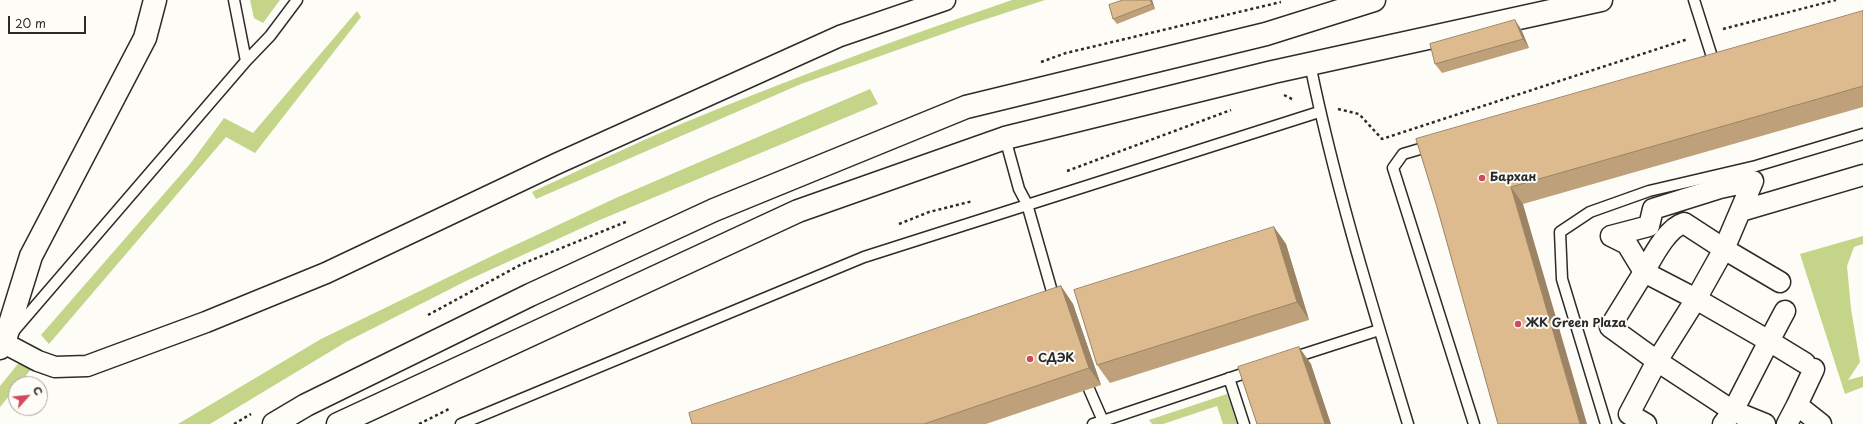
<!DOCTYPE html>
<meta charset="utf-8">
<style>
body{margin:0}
#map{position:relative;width:1863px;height:424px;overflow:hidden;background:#fdfcf7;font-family:"Playpen Sans",sans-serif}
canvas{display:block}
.north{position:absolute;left:8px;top:376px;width:40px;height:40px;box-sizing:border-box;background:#fdfcf7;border:1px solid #a9a8a5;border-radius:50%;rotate:63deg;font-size:11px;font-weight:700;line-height:16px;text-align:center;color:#2b2b2b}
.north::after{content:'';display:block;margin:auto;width:14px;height:18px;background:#d1495b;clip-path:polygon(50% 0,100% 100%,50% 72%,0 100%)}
.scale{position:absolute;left:8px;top:16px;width:78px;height:18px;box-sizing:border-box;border:2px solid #2b2b2b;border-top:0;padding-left:5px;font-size:12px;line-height:14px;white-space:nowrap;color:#2b2b2b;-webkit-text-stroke:3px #fdfcf7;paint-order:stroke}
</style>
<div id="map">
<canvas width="1863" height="424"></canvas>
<div class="north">С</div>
<div class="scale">20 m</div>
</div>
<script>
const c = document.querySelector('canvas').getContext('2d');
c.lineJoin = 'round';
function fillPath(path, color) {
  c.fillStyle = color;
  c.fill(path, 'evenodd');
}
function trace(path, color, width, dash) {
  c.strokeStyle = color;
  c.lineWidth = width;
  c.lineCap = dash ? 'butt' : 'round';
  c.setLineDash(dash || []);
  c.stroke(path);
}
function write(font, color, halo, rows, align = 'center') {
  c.font = font + ' "Playpen Sans",sans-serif';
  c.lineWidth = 4;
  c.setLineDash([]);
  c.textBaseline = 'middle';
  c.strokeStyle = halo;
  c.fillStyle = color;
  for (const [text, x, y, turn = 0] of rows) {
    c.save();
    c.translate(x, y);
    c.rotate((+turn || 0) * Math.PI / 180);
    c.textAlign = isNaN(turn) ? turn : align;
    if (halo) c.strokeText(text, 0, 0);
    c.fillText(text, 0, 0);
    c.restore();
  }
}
fillPath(new Path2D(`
 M250,0h30l-17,23 -9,-5z
 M1012,0h33l-77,25 -167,59 -265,115 -4,-7c50,-23 99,-47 149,-68 109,-45 219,-86 331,-124z
 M357,11l4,6 -106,136 -29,-16 -177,207 -8,-9 149,-171 34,-46 29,15z
 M870,89l8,15 -283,118 -127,58 -122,62 -136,82h-32l143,-85 173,-84 124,-58z
 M1863,236v8l-9,3 -7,19 4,43 9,53 -12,18 15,-4v11l-18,7 -45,-140z
 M22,359l11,8 -14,17h-3v4l-16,19v-21z
 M1227,394l10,30h-14l-6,-18 -54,18h-11l-3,-4z`), '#c4d488');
const lane = new Path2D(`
 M1694,0l19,60 -7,2
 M246,61l24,-25 27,-36
 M1310,64c25,122 62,241 98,360
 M1005,138l14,51 8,15 28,98
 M1430,146l-27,8 -10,14 81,256
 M13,332l233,-271 -12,-61
 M1292,358l87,-28
 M1229,378l15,46
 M1089,389l14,32 -10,3
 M1103,421l151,-51
 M461,424l403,-167 455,-145
 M1606,424l-44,-145 -2,-47 30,-20 59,-21 107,-25 107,-32`);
const street = new Path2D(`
 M1753,181l-29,68 -40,-26c-17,5 -31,33 -40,49l-17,-28 -16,-8 38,-10 4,-17 67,-21z
 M1741,211l122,-36
 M1785,311l-16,30 36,22
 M4,343l34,18 17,6 32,-1 119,-44 120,-49 230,-109 284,-128 105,-36
 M1797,405l17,-36
 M1646,424l-17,-10 28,-53 -47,-34 34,-55 52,27 -39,62 76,50 -10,13
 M1765,424l-32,-13 36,-70 -73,-42 28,-50 56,33
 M1787,424l10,-19 24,19`);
const secondary = new Path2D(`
 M0,348l4,-5 27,-87 114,-218 10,-38
 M274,424l32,-19 224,-110 184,-85 252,-103 300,-73 108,-34
 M338,424l460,-213 207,-73 268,-66 328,-72`);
trace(lane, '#2b2b2b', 13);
trace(street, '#2b2b2b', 23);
trace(secondary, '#2b2b2b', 25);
trace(new Path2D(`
 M1723,29l113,-29
 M1041,62l25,-9 215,-51
 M1284,95l10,5
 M1338,109l21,5 23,25 306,-100
 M1067,171l164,-61
 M899,224l30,-12 44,-11
 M428,315l94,-51 106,-43
 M234,424l17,-10
 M419,424l30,-15`), '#2b2b2b', 2.5, [3, 3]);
trace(lane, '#fdfcf7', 10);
trace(street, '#fdfcf7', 20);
trace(secondary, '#fdfcf7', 22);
fillPath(new Path2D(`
 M1152,0l3,9 -38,15 -4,-5z
 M1863,11v96l-340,97 -86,3z
 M1521,29l8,19 -87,25 -7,-9z
 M1274,227l12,17 23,76 -199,63 -13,-18z
 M1061,286l12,18 28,81 -115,39h-294z`), '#bea17b');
fillPath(new Path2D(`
 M1150,0h2l3,9 -3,-5z
 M1515,20l6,9 8,19 -6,-9z
 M1511,187l12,17 64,220h-7z
 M1274,227l12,17 23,76 -12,-18z
 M1061,286l12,18 28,81 -12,-17z
 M1299,347l12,17 20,60h-6z`), '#9b8364');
const building = new Path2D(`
 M1123,0h27l2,4 -39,15 -4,-14z
 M1863,11v75l-352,101 69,237h-82l-61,-217 -21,-68z
 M1515,20l8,19 -88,25 -5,-20z
 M1274,227l23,75 -200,63 -23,-75z
 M1061,286l28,82 -165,56h-232l-3,-11z
 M1299,347l26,77h-68l-19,-57z`);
fillPath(building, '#ddbb8f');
trace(building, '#9b8364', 1);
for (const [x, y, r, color] of [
 [1482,178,4,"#d1495b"],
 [1518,324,4,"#d1495b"],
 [1030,359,4,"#d1495b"]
]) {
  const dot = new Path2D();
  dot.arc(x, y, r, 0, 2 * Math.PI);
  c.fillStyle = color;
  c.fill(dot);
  trace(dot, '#fdfcf7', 1.5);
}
write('bold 12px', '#2b2b2b', '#fdfcf7', [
 ["Бархан",1490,178],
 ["ЖК Green Plaza",1526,324],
 ["СДЭК",1038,359]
], 'left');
</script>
